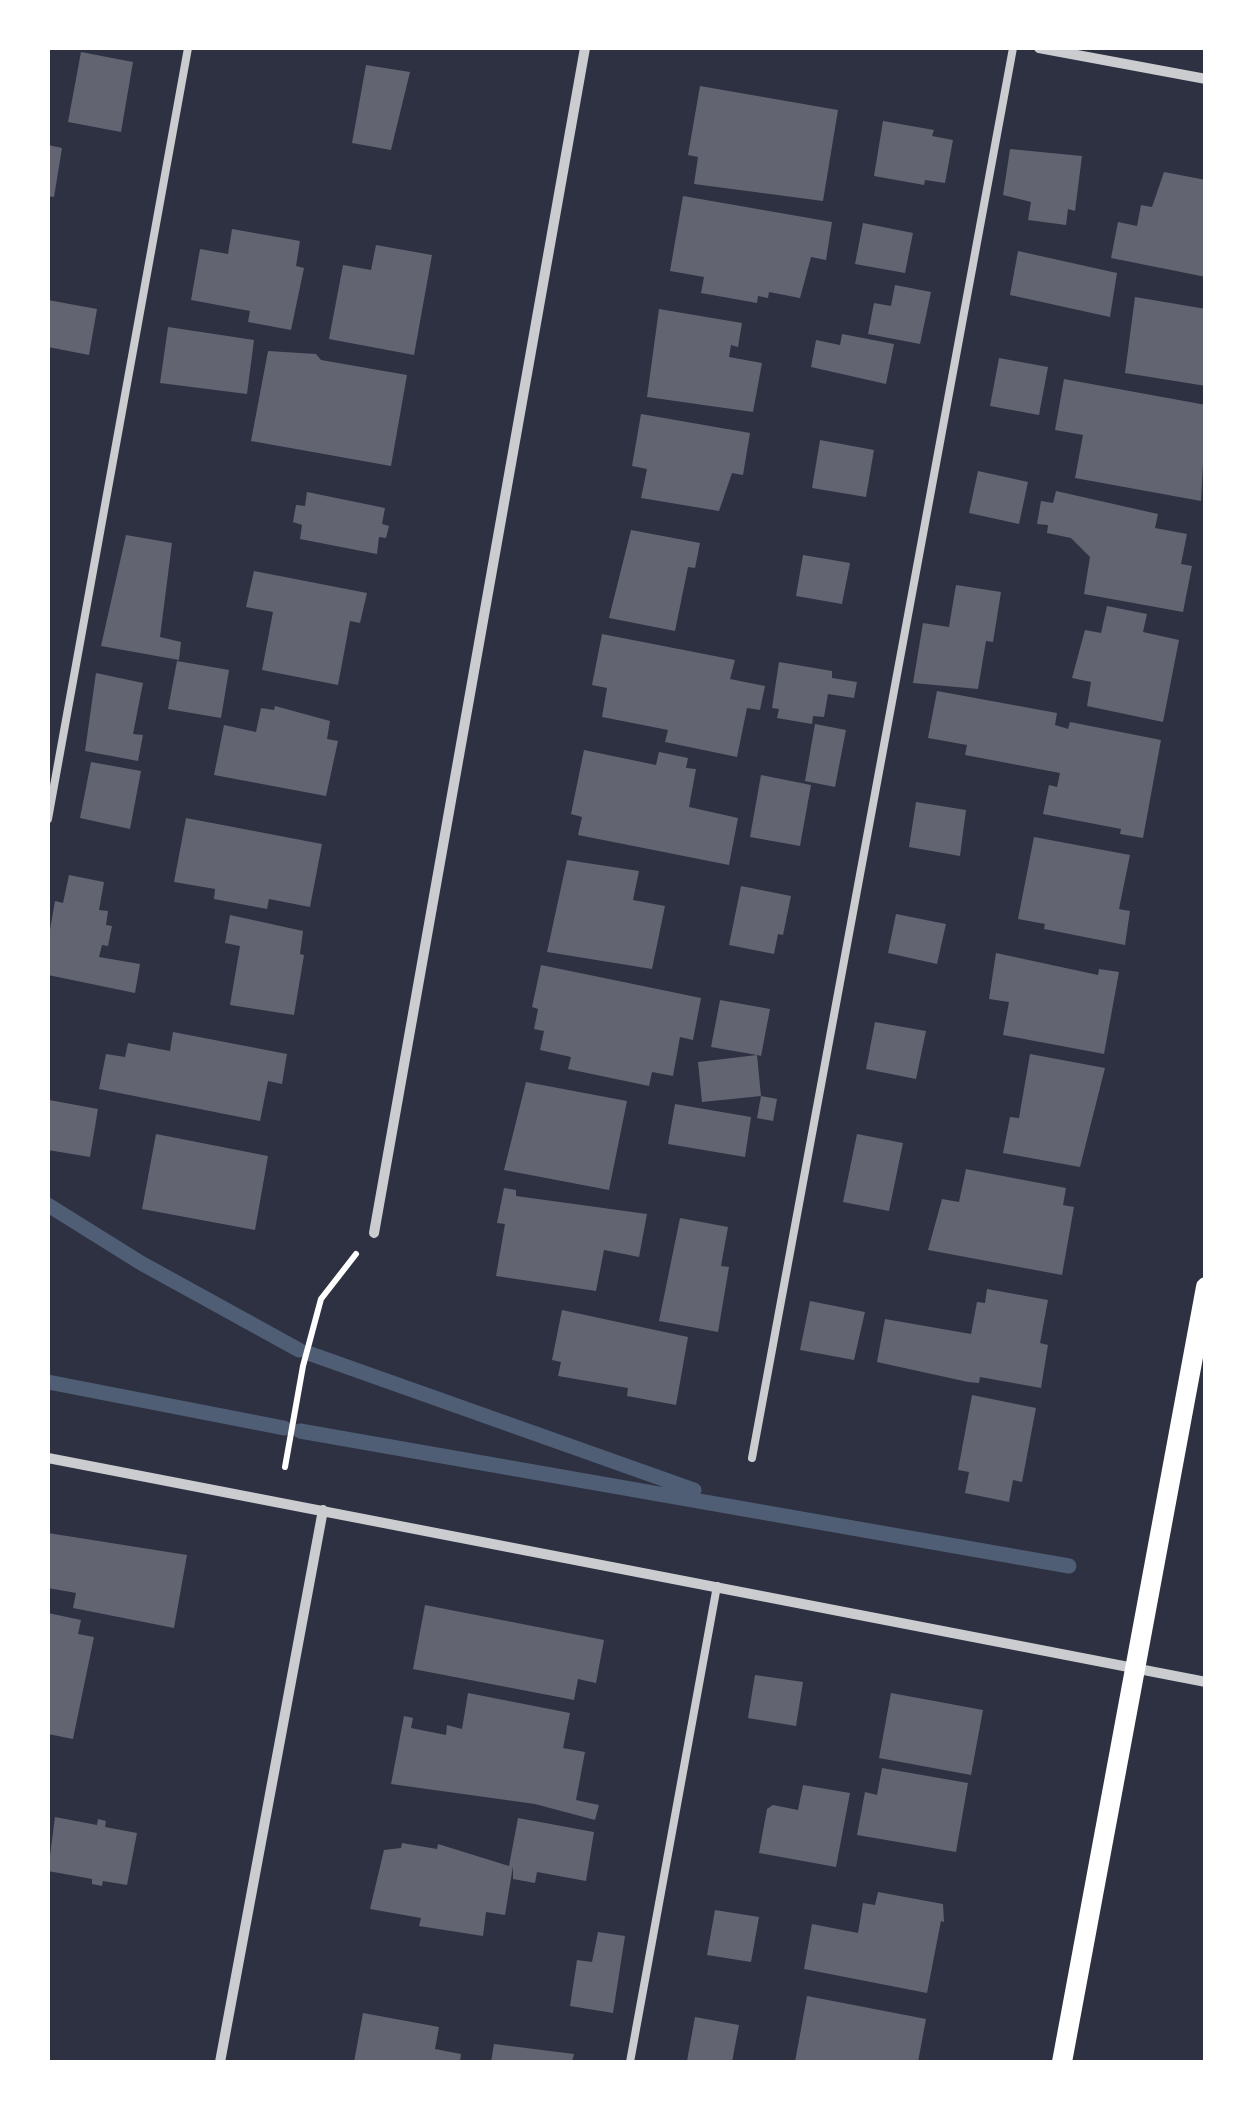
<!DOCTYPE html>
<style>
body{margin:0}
#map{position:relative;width:1253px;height:2110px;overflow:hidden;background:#2d3142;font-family:"Public Sans",sans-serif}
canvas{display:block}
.frame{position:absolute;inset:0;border:50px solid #fff;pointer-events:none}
</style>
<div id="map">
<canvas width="1253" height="2110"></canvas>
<div class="frame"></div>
</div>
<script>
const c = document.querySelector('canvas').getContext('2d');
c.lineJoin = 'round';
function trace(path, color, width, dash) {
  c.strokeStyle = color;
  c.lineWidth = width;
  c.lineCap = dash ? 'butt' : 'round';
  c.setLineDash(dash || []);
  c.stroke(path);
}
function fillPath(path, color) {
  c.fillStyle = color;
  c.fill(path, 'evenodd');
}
trace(new Path2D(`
 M48,1205l93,58 158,87
 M311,1354l383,136
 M48,1382l236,46
 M300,1431l769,135`), '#4f5d75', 15);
fillPath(new Path2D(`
 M81,52l52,10 -12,70 -53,-10z
 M366,65l44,7 -19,78 -39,-7z
 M700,86l138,24 -15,91 -129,-17 4,-27 -10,-2z
 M883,121l51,9 -2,6 21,4 -8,43 -20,-3 -1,5 -50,-9z
 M48,145l14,3 -8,49 -6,-1z
 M1010,149l72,7 -7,55 -7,-2 -2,16 -38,-5 3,-18 -28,-7z
 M1164,172l42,8v97l-95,-19 7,-36 19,4 4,-21 11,2z
 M683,196l149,26 -6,38 -15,-3 -11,41 -31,-6 -1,6 -10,-2 -1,7 -56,-10 3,-16 -34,-6z
 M863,223l50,10 -8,40 -50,-9z
 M232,229l68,12 -4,25 8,2 -13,62 -43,-8 2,-11 -59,-11 9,-51 28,5z
 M376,245l56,10 -18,100 -85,-16 14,-74 28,5z
 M1018,251l99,22 -7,44 -100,-22z
 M895,285l36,7 -11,52 -52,-10 6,-31 17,3z
 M1135,297l71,12v77l-81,-13z
 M48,300l49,9 -8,46 -41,-8z
 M659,309l83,14 -4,24 -7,-2 -2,12 33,6 -9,49 -106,-15z
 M168,327l86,13 -7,54 -87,-11z
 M842,334l52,10 -8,40 -75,-17 5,-27 24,5z
 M268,351l48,3 5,6 86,15 -16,91 -140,-25z
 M999,358l49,9 -9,48 -49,-9z
 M1064,379l142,26 -5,96 -126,-23 8,-43 -28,-5z
 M641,414l109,19 -7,42 -11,-2 -13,38 -78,-13 6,-29 -15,-3z
 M820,440l54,10 -8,47 -54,-9z
 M978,471l50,11 -9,42 -50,-11z
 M1056,491l102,23 -3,14 32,6 -6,30 11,2 -9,46 -99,-18 6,-37 -19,-19 -24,-5 1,-8 -11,-1 4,-23 12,2z
 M307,492l78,16 -3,16 7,2 -3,12 -7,-1 -2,17 -77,-15 2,-14 -9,-3 3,-17 9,1z
 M631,530l69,13 -5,25 -7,-1 -13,64 -66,-13z
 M126,535l46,8 -12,94 21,5 -2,18 -78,-14z
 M803,555l47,8 -8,41 -46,-8z
 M254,571l113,22 -7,30 -10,-2 -12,64 -76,-15 11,-58 -27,-5z
 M956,585l45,7 -8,50 -7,-1 -8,48 -65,-6 10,-60 26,4z
 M1107,606l40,8 -4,18 36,8 -16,82 -76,-16 4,-24 -19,-4 13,-48 16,3z
 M602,634l133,26 -5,19 35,7 -5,24 -13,-2 -10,49 -72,-15 3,-12 -66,-13 5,-29 -15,-3z
 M177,661l52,9 -8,48 -53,-9z
 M779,662l53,9v7l25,4 -3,16 -26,-4 -4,23 -11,-1 -1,8 -35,-6 2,-9 -7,-1z
 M96,673l47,10 -10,51 10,1 -5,26 -53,-10z
 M937,691l120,22 -2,12 13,4 2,-7 91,18 -18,98 -23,-4 1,-5 -78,-15 6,-29 8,2 3,-14 -95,-18 2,-10 -39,-7z
 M275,706l55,15 -3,18 11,2 -12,55 -112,-21 10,-50 32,7 5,-24 13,2z
 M815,724l31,6 -11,57 -30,-6z
 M584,750l72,15 3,-13 29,6 -2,10 10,1 -7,38 49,11 -9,47 -151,-30 4,-18 -11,-3z
 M91,762l50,9 -11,58 -50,-11z
 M761,775l50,10 -11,61 -50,-9z
 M916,802l50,8 -6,46 -51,-9z
 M186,818l136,26 -12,63 -41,-8 -2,10 -53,-10 1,-10 -41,-7z
 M1034,837l96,18 -11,54 11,2 -5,34 -81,-16 1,-5 -27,-5z
 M567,860l72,11 -6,29 32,6 -13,63 -105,-17z
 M69,875l35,7 -5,28 9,1 -2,14 6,1 -4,20 -6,-1 -3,12 41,7 -5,29 -87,-18v-34l7,-40 8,2z
 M741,886l50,10 -8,39 -5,-1 -4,20 -45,-9z
 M896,914l50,10 -9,40 -49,-11z
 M230,915l73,16 -3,23 4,1 -10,60 -64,-10 10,-59 -15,-3z
 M996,953l102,22 1,-6 20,3 -15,82 -101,-19 6,-33 -20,-3z
 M541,965l160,33 -8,42 -13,-3 -7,39 -21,-4 -3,14 -81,-17 3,-12 -31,-7 4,-19 -10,-2 4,-20 -6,-2z
 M720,1000l50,9 -9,47 -4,-1 4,41 -59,6 -4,-40 59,-7 -46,-8z
 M875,1022l51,9 -10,48 -50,-10z
 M173,1032l114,22 -5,30 -14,-3 -8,40 -161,-32 7,-35 19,3 3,-14 42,8z
 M1030,1054l75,14 -25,99 -77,-14 7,-36 9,1z
 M526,1082l101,19 -18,89 -105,-20z
 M761,1096l16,3 -4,22 -16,-3z
 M49,1100l49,9 -8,48 -42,-7z
 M675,1104l76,13 -6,40 -77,-13z
 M156,1134l112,22 -13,74 -113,-21z
 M857,1134l46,9 -14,68 -46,-9z
 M966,1169l100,19 -3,17 11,2 -12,68 -134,-25 14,-51 17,3z
 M504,1188l12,2v6l131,18 -8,43 -35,-7 -8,41 -100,-15 9,-52 -8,-1z
 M680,1218l48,9 -7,39 8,1 -11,65 -59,-11z
 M987,1289l61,11 -8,43 8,2 -7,43 -61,-11 -1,6 -11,-1 -91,-20 8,-43 86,15 6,-32 8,1z
 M810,1301l55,11 -11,48 -54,-10z
 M562,1310l126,27 -12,68 -49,-9 1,-8 -70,-12 3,-14 -9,-2z
 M972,1395l64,13 -14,74 -9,-2 -4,22 -44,-9 4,-21 -11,-2z
 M48,1533l139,22 -13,73 -101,-20 3,-15 -28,-5z
 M425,1605l179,35 -8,43 -18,-4 -4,21 -161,-31z
 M48,1613l33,7 -3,14 16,3 -21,102 -25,-5z
 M755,1675l48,7 -7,44 -48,-8z
 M468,1693l102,20 -7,35 22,4 -9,48 23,5 -4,15 -60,-16 -144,-20 13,-68 9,2 -2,10 35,7 1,-10 15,4z
 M891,1693l92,17 -12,65 -92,-17z
 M882,1768l86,15 -12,69 -99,-17 8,-43 12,3z
 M803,1785l47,8 -14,74 -77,-14 8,-44 6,-4 25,5z
 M55,1817l42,8 1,-6 8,2 -1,6 32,6 -10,52 -24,-4 -1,5 -10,-2v-5l-44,-8z
 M518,1818l76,14 -8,49 -49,-9 -2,11 -22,-4v-13l-8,49 -19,-3 -3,24 -64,-10 2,-8 -51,-9 14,-59 17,-2 1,-5 35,6 1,-5 71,22z
 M878,1892l65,12 1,18 -3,-1 -14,72 -123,-24 8,-45 46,9 5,-30 12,2z
 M715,1910l44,7 -8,45 -44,-7z
 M598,1932l27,4 -12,77 -43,-7 7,-46 15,2z
 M807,1996l119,23 -8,43h-123z
 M363,2013l76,14 -4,22 26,5 -1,8h-106z
 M695,2017l44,8 -7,37 -45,-1z
 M494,2044l80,10 -2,8h-81z`), '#626471');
trace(new Path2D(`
 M285,1467l18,-101 18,-67 35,-45`), '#fff', 6);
trace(new Path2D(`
 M48,819l140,-771
 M752,1458l261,-1410
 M630,2062l87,-476`), '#caccd0', 8);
trace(new Path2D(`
 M1039,48l167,31
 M374,1233l211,-1185
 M48,1458l1158,224
 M220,2062l103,-552`), '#caccd0', 10);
trace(new Path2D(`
 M1062,2062l144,-775`), '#fff', 20);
</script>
